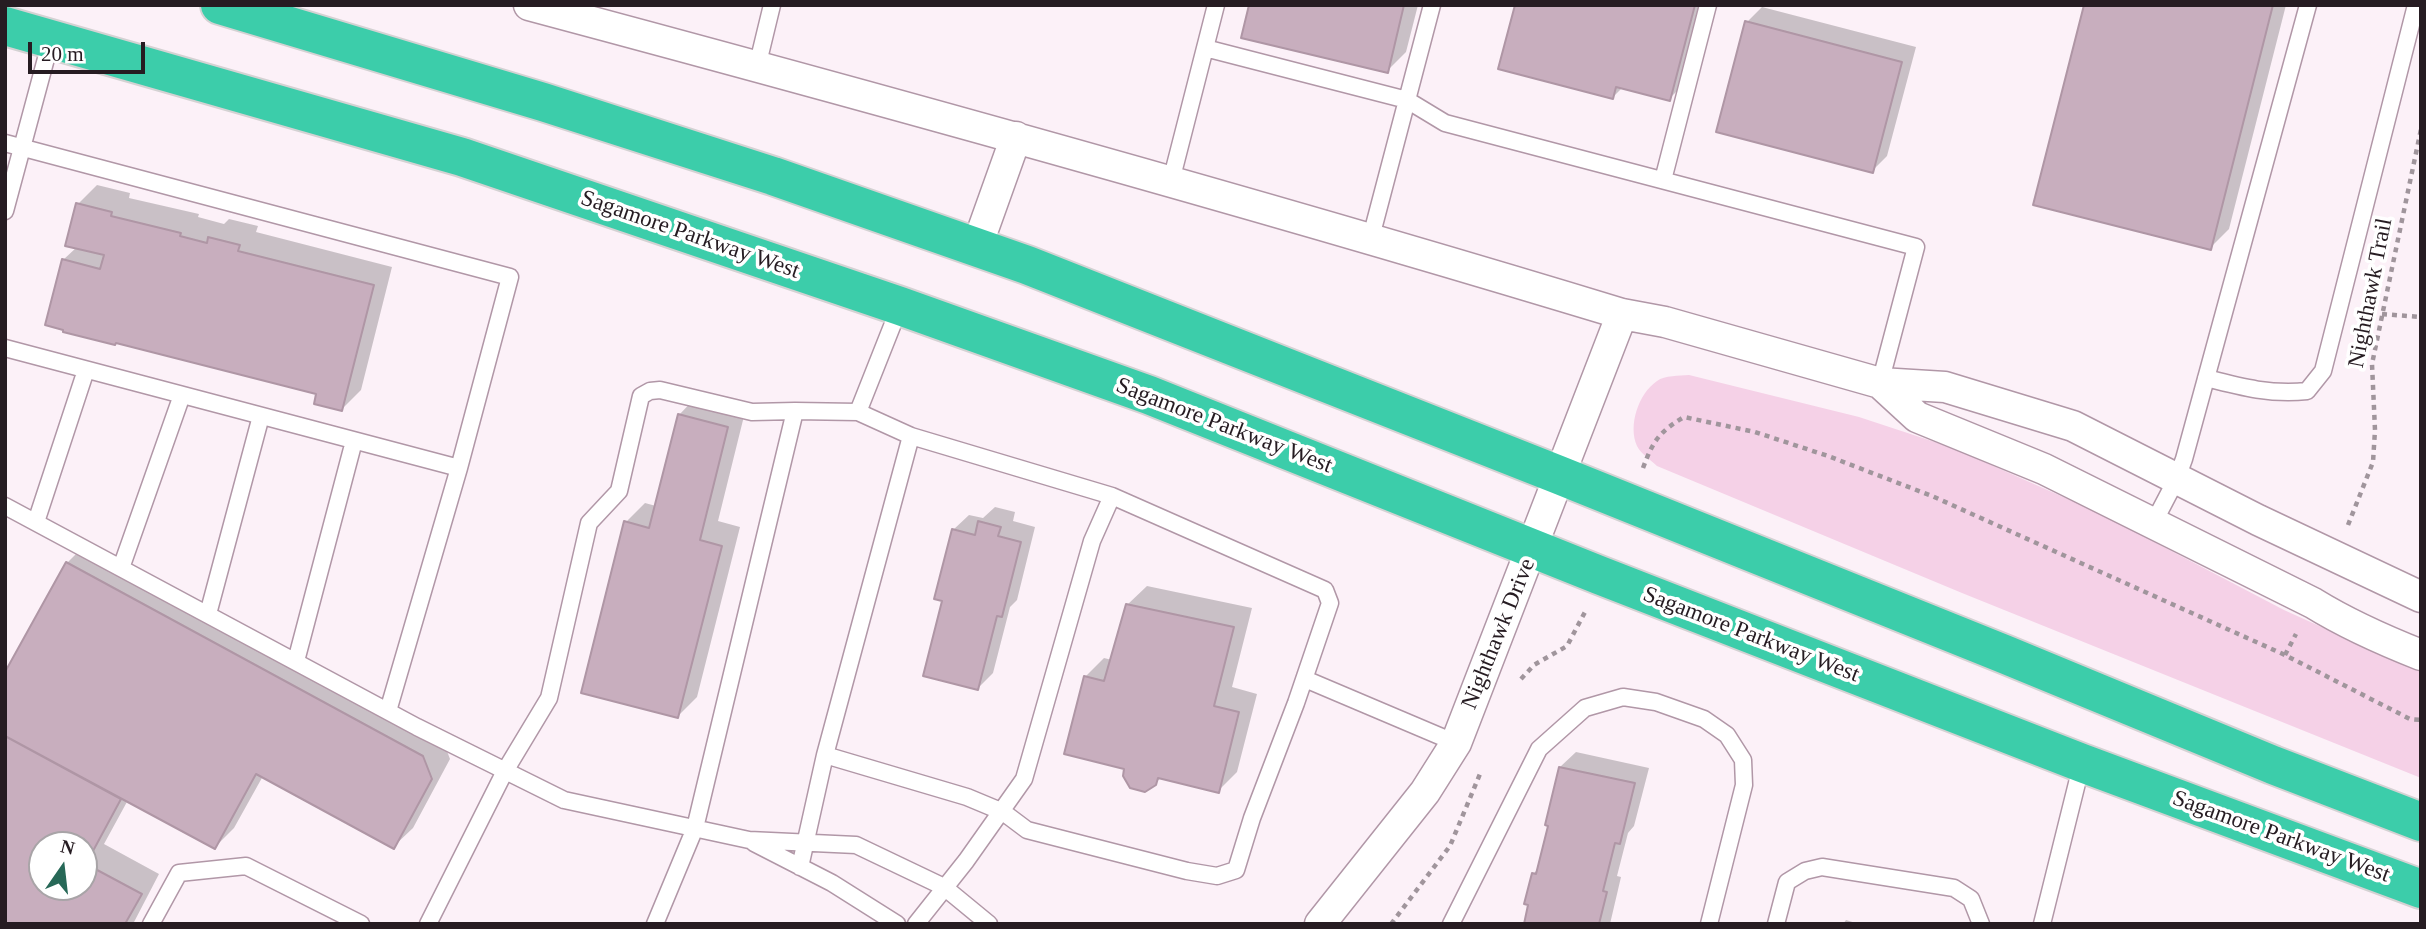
<!DOCTYPE html>
<style>
body{margin:0}
#map{position:relative;width:2426px;height:929px;overflow:hidden;background:#fcf1f8;font-family:Georgia,serif}
canvas{display:block}
.frame{position:absolute;inset:0;border:7px solid #261c22;pointer-events:none}
.north{position:absolute;left:28px;top:831px;width:70px;height:70px;box-sizing:border-box;background:#fff;border:2px solid #a8a4a7;border-radius:50%;rotate:14deg;font-size:19px;font-weight:700;line-height:28px;text-align:center;color:#261c22}
.north::after{content:'';display:block;margin:auto;width:24px;height:32px;background:#276857;clip-path:polygon(50% 0,100% 100%,50% 72%,0 100%)}
.scale{position:absolute;left:28px;top:42px;width:117px;height:32px;box-sizing:border-box;border:4px solid #261c22;border-top:0;padding-left:9px;font-size:21px;line-height:24px;white-space:nowrap;color:#261c22;-webkit-text-stroke:5px #fff;paint-order:stroke}
</style>
<div id="map">
<canvas width="2426" height="929"></canvas>
<div class="frame"></div>
<div class="north">N</div>
<div class="scale">20 m</div>
</div>
<script>
const c = document.querySelector('canvas').getContext('2d');
c.lineJoin = 'round';
function fillPath(path, color) {
  c.fillStyle = color;
  c.fill(path, 'evenodd');
}
function trace(path, color, width, dash) {
  c.strokeStyle = color;
  c.lineWidth = width;
  c.lineCap = dash ? 'butt' : 'round';
  c.setLineDash(dash || []);
  c.stroke(path);
}
function write(font, color, halo, rows, align = 'center') {
  c.font = font + ' Georgia,serif';
  c.lineWidth = 7;
  c.setLineDash([]);
  c.textBaseline = 'middle';
  c.strokeStyle = halo;
  c.fillStyle = color;
  for (const [text, x, y, turn = 0] of rows) {
    c.save();
    c.translate(x, y);
    c.rotate((+turn || 0) * Math.PI / 180);
    c.textAlign = isNaN(turn) ? turn : align;
    if (halo) c.strokeText(text, 0, 0);
    c.fillText(text, 0, 0);
    c.restore();
  }
}
fillPath(new Path2D(`
 M1689,375l170,42 94,31 144,64 187,98 137,62v106l-459,-185 -305,-127c-6,-6 -16,-12 -20,-20 -9,-20 1,-52 20,-65 8,-6 22,-5 32,-6z`), '#f5d1e7');
fillPath(new Path2D(`
 M1251,5h167l-12,47 -19,19z
 M1517,5h191l-20,75 -19,19 -46,-12 -10,10z
 M2086,5h200l-57,224 -19,19z
 M1762,7l154,40 -29,109 -15,15 -125,-149z
 M97,185l33,8 -1,5 70,16 -1,3 26,7 5,-5 29,7 -2,6 136,35 -31,123 -19,19 -23,-16 -256,-133 14,-13 1,-43z
 M698,395l48,13 -28,113 22,6 -43,170 -19,19 -52,-194 19,-19 11,3 23,-91z
 M995,507l20,5 -2,9 22,6 -18,73 -7,7 -17,66 -15,15 -34,-88 9,-70 16,-15 14,3z
 M86,544l356,194 8,21 -37,69 -20,19 -130,-71 -29,52 -19,19 -87,-47 -24,44 55,30 -26,50h-128v-248l62,-113zM42,845h42v42h-42z
 M1147,586l105,22 -20,79 25,7 -20,78 -19,19 -56,-14 -7,6 -29,-15 -41,-91 19,-19 8,2 15,-55z
 M1576,752l73,16 -15,58 -6,7 -11,43 4,1 -11,47h-85l8,-50 6,-6 21,-101z
 M1846,920l13,4h-16z`), '#0003');
const building = new Path2D(`
 M1249,5h155l-16,68 -147,-35z
 M1515,5h180l-25,96 -54,-14 -3,12 -115,-30z
 M2084,5h189l-62,245 -178,-45z
 M1745,21l157,41 -29,111 -157,-41z
 M76,203l36,9 -1,4 70,17 -1,3 27,7 1,-6 32,8 -2,6 136,34 -32,126 -28,-7 2,-10 -200,-51 -1,2 -52,-13v-2l-18,-5 17,-66 38,10 4,-14 -39,-9z
 M678,414l50,13 -28,113 22,6 -44,172 -97,-25 43,-172 25,7z
 M978,521l23,6 -3,9 23,6 -19,75 -5,-1 -19,74 -55,-14 19,-75 -8,-2 18,-70 23,6z
 M66,562l357,194 9,23 -38,70 -138,-75 -41,75 -210,-113v-64z
 M1126,604l108,23 -20,79 25,6 -20,81 -61,-15 -2,7 -11,7 -15,-4 -7,-12 1,-7 -60,-15 20,-78 20,5z
 M5,736l116,63 -35,65 56,30 -17,30h-120zM42,845h42v42h-42z
 M1559,767l76,16 -15,61 -5,-1 -12,48 4,1 -8,32h-75l4,-19 -4,-1 8,-31 4,1 12,-48 -3,-1z`);
fillPath(building, '#c8aebe');
trace(building, '#af96a5', 2);
const lane = new Path2D(`
 M1205,48l202,52 38,23 471,124 -36,136
 M757,67l15,-62
 M5,143l505,134 -51,191 -454,-120
 M1663,180l45,-175
 M1171,181l45,-176
 M5,211l46,-171
 M1371,237l61,-232
 M2206,378c35,9 65,17 101,13l16,-20 93,-366
 M858,412l53,24 201,60 213,94 5,13 -34,100 -44,115 -16,52 -19,6 -30,-5 -160,-41 -24,-18 -36,-15 -142,-42 86,-319
 M5,506l412,221 147,73 185,40 107,5 88,42 45,37
 M36,522l50,-152
 M2154,522l23,-44 7,-19 124,-454
 M121,568l61,-173
 M208,614l53,-198
 M296,661l58,-220
 M1305,679l151,64
 M388,711l71,-243
 M754,843l78,40 65,41
 M800,867l25,-112
 M151,924l28,-51 67,-7 115,58
 M428,924l77,-153 44,-73 40,-175 30,-32 22,-95 9,-5 10,-1 92,22 43,-1
 M655,924l40,-96 100,-417 63,1 42,-106
 M916,924l50,-63 58,-82 68,-238 20,-45
 M1451,924l88,-175 46,-41 38,-11 33,5 48,17 23,16 16,25 1,25 -35,139
 M1776,924l11,-42 18,-11 17,-4 132,21 17,11 10,25
 M2042,924l40,-161`);
const street = new Path2D(`
 M529,5c366,98 731,199 1093,309l43,8 215,61 65,4 128,39 185,94 163,77
 M976,249l40,-112
 M1880,383l37,34 127,52 269,134c34,21 70,37 108,52
 M1320,924l105,-132 31,-49 166,-429`);
const highway = new Path2D(`
 M220,5l323,97 230,74 254,89 532,210 445,179 269,111 148,57
 M5,26l457,131 438,149 249,89 450,180 483,188 339,126`);
trace(lane, '#b197a7', 19);
trace(street, '#b197a7', 33);
trace(highway, '#d4d2d3', 42);
trace(new Path2D(`
 M2382,314l39,3
 M1643,468c10,-27 16,-36 41,-51l71,15 73,24 104,40 353,159 125,64 11,1
 M2348,525l25,-63 2,-32 -3,-66 49,-235
 M2285,655l11,-21
 M1521,679l13,-14 33,-19 18,-34
 M1391,924l59,-78 30,-72`), '#a0959c', 4.5, [5, 5]);
trace(lane, '#fff', 16);
trace(street, '#fff', 30);
trace(highway, '#3ccdaa', 38);
write('23px', '#261c22', '#fff', [
 ["Sagamore Parkway West",690,235,19],
 ["Nighthawk Trail",2371,293,-79],
 ["Sagamore Parkway West",1224,426,21],
 ["Nighthawk Drive",1499,634,-68],
 ["Sagamore Parkway West",1751,635,21],
 ["Sagamore Parkway West",2281,837,20]
]);
</script>
